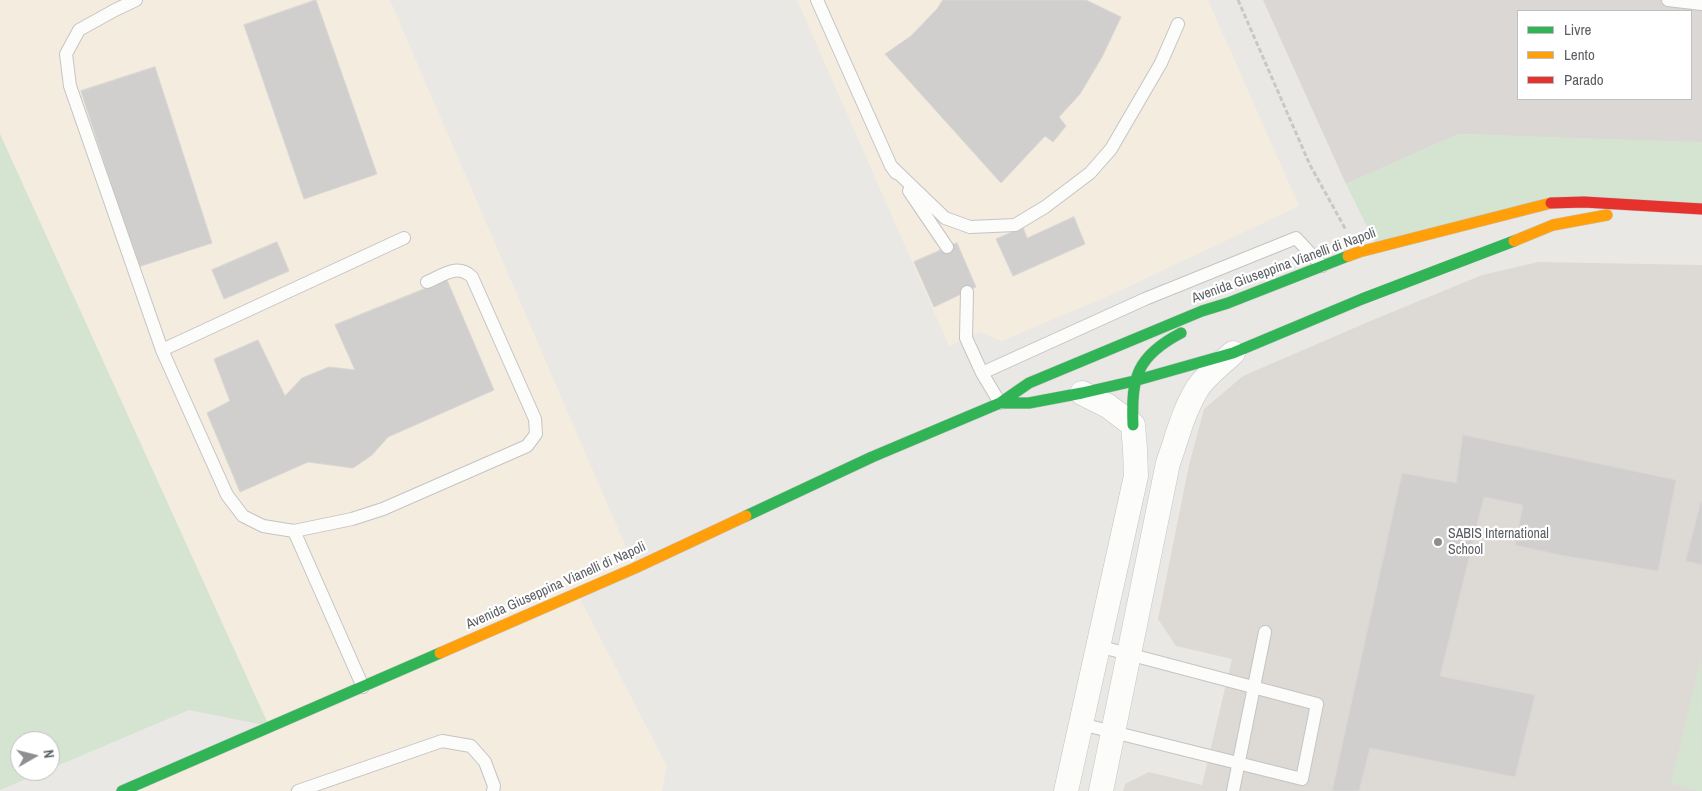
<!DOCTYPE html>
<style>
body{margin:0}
#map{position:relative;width:1702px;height:791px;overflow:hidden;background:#eae8e5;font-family:"Archivo Narrow",sans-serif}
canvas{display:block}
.legend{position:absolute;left:1517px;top:10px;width:175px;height:90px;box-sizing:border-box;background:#fff;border:1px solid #bdbfc0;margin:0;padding:6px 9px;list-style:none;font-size:15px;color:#5b5e62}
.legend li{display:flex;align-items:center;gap:10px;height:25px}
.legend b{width:25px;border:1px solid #bdbfc0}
.north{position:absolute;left:10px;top:731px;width:50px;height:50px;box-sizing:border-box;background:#fff;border:1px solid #bdbfc0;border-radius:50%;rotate:82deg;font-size:14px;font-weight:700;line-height:20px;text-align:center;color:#5b5e62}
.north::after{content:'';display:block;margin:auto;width:18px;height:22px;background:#8d8e90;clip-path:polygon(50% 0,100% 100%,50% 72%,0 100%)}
</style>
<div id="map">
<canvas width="1702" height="791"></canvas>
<ul class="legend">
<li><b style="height:6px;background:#30b455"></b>Livre</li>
<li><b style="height:6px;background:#ff9f0a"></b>Lento</li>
<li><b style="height:6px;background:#e5322d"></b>Parado</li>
</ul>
<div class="north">N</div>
</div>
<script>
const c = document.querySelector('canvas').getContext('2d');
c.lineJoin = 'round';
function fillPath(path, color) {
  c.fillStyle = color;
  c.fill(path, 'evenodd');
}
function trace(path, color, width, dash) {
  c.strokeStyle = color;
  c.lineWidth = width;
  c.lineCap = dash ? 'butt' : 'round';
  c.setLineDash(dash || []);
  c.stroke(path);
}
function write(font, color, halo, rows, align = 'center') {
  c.font = font + ' "Archivo Narrow",sans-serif';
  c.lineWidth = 4.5;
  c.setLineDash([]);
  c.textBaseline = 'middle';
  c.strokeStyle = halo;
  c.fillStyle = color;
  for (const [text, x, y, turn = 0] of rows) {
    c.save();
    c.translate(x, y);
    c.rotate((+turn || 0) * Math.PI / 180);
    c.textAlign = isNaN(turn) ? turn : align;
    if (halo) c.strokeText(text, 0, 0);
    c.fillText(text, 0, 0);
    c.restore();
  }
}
fillPath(new Path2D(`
 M0,0h390l245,568 -58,25 90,173 -5,25h-543l150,-65 -269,-592z
 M797,0h411l91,206 -186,88 -111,47 -22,-9 -31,14z`), '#f3ecdf');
fillPath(new Path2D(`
 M1263,0h439v143l-243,-9 -113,50zM1518,11h173v88h-173z`), '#dad7d5');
fillPath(new Path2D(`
 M1538,262l164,3v526h-579l2,-7 24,-12 53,13 30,-126 -56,-13 -18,-27 31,-154 15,-56 39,-33 125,-54 114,-47z`), '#dddad5');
fillPath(new Path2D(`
 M0,134l269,592 -80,-16 -139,59v-28h-30v30h25l-45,19z
 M1459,134l243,8v68l-155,-7 -170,44 -31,-63z
 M1701,658l1,133h-4l-27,-7z`), '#d5e4d1');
const building = new Path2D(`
 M316,0l61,174 -73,25 -60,-174z
 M943,0h143l35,17 -19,40 -22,37 -21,23 7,9 -13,16 -8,-6 -44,47 -116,-129 26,-18 26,-27z
 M155,67l57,176 -74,24 -57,-176z
 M1074,217l11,27 -72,32 -17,-37 27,-12 4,11z
 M277,242l12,29 -65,28 -12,-29z
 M957,243l19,44 -42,20 -20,-45z
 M447,280l47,110 -106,47 -16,18 -19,13 -45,-6 -68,30 -33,-79 23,-12 -16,-42 44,-19 27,56 17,-18 27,-11 26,3 -20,-45z
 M1463,435l213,45 -18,91 -98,-16 -45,-10 8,-40 -39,-8 -44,179 95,19 -20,82 -145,-29 -11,43h-27l70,-318 54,10z
 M1701,502h1v63l-16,-4z`);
fillPath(building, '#d1cfce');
trace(building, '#d9d7d4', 1);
const lane = new Path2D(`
 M136,0l-21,10 -36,20 -13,24 4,32 92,264 65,145 16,21 20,10 31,5 69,156
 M817,0l74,166 5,7
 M1668,0l34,4
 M891,166l54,52 25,9 45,-2 30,-18 45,-34 21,-24 50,-86 17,-39
 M909,191l38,56
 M967,292l-1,46 16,35 18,30
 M162,350l242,-112
 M982,373l163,-74 151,-61 26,28
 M294,531l58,-12 31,-10 144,-63 9,-12 -1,-15 -63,-142c-15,-14 -28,-2 -45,5
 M1081,724l221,55 15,-75 -219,-58
 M298,791l144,-50 29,5 14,16 9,24 -1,5
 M1233,791l32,-159`);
const street = new Path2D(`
 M1066,791l70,-315 -1,-27 -2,-24 -25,-19 -26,-13
 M1101,791l67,-328c9,-25 15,-51 29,-74 9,-14 24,-25 36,-36`);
const fast = new Path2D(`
 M1000,403h29l53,-10 52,-12 99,-28 129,-54 152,-58
 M1133,425c-2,-48 4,-69 48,-92
 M746,516l126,-59 128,-54 29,-20 173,-72 26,-8 120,-47
 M122,791l318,-138`);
const slow = new Path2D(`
 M1514,241l39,-16 54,-10
 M1348,256l11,-4 192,-49
 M440,653l195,-85 111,-52`);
const jam = new Path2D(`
 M1551,203l33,-1 118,7`);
trace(lane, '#c4c4c5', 14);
trace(street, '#c4c4c5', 25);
trace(fast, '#c7c6c6', 12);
trace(slow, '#c7c6c6', 12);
trace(jam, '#c7c6c6', 12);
trace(new Path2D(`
 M1238,0l72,165 36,65`), '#c5cac7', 3, [5, 2.5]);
trace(lane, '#fcfcfb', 12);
trace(street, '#fcfcfb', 24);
trace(fast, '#30b455', 11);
trace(slow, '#ff9f0a', 11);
trace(jam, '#e5322d', 11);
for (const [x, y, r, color] of [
 [1438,542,5,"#8d8e90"]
]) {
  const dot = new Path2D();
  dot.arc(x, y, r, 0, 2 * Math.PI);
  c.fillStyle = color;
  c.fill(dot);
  trace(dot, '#fff', 2);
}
write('14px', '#5b5e62', '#fff', [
 ["Avenida Giuseppina Vianelli di Napoli",1284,266,-20],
 ["Avenida Giuseppina Vianelli di Napoli",556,586,-24]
]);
write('14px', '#5b5e62', '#fff', [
 ["SABIS International",1448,534],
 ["School",1448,550]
], 'left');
</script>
